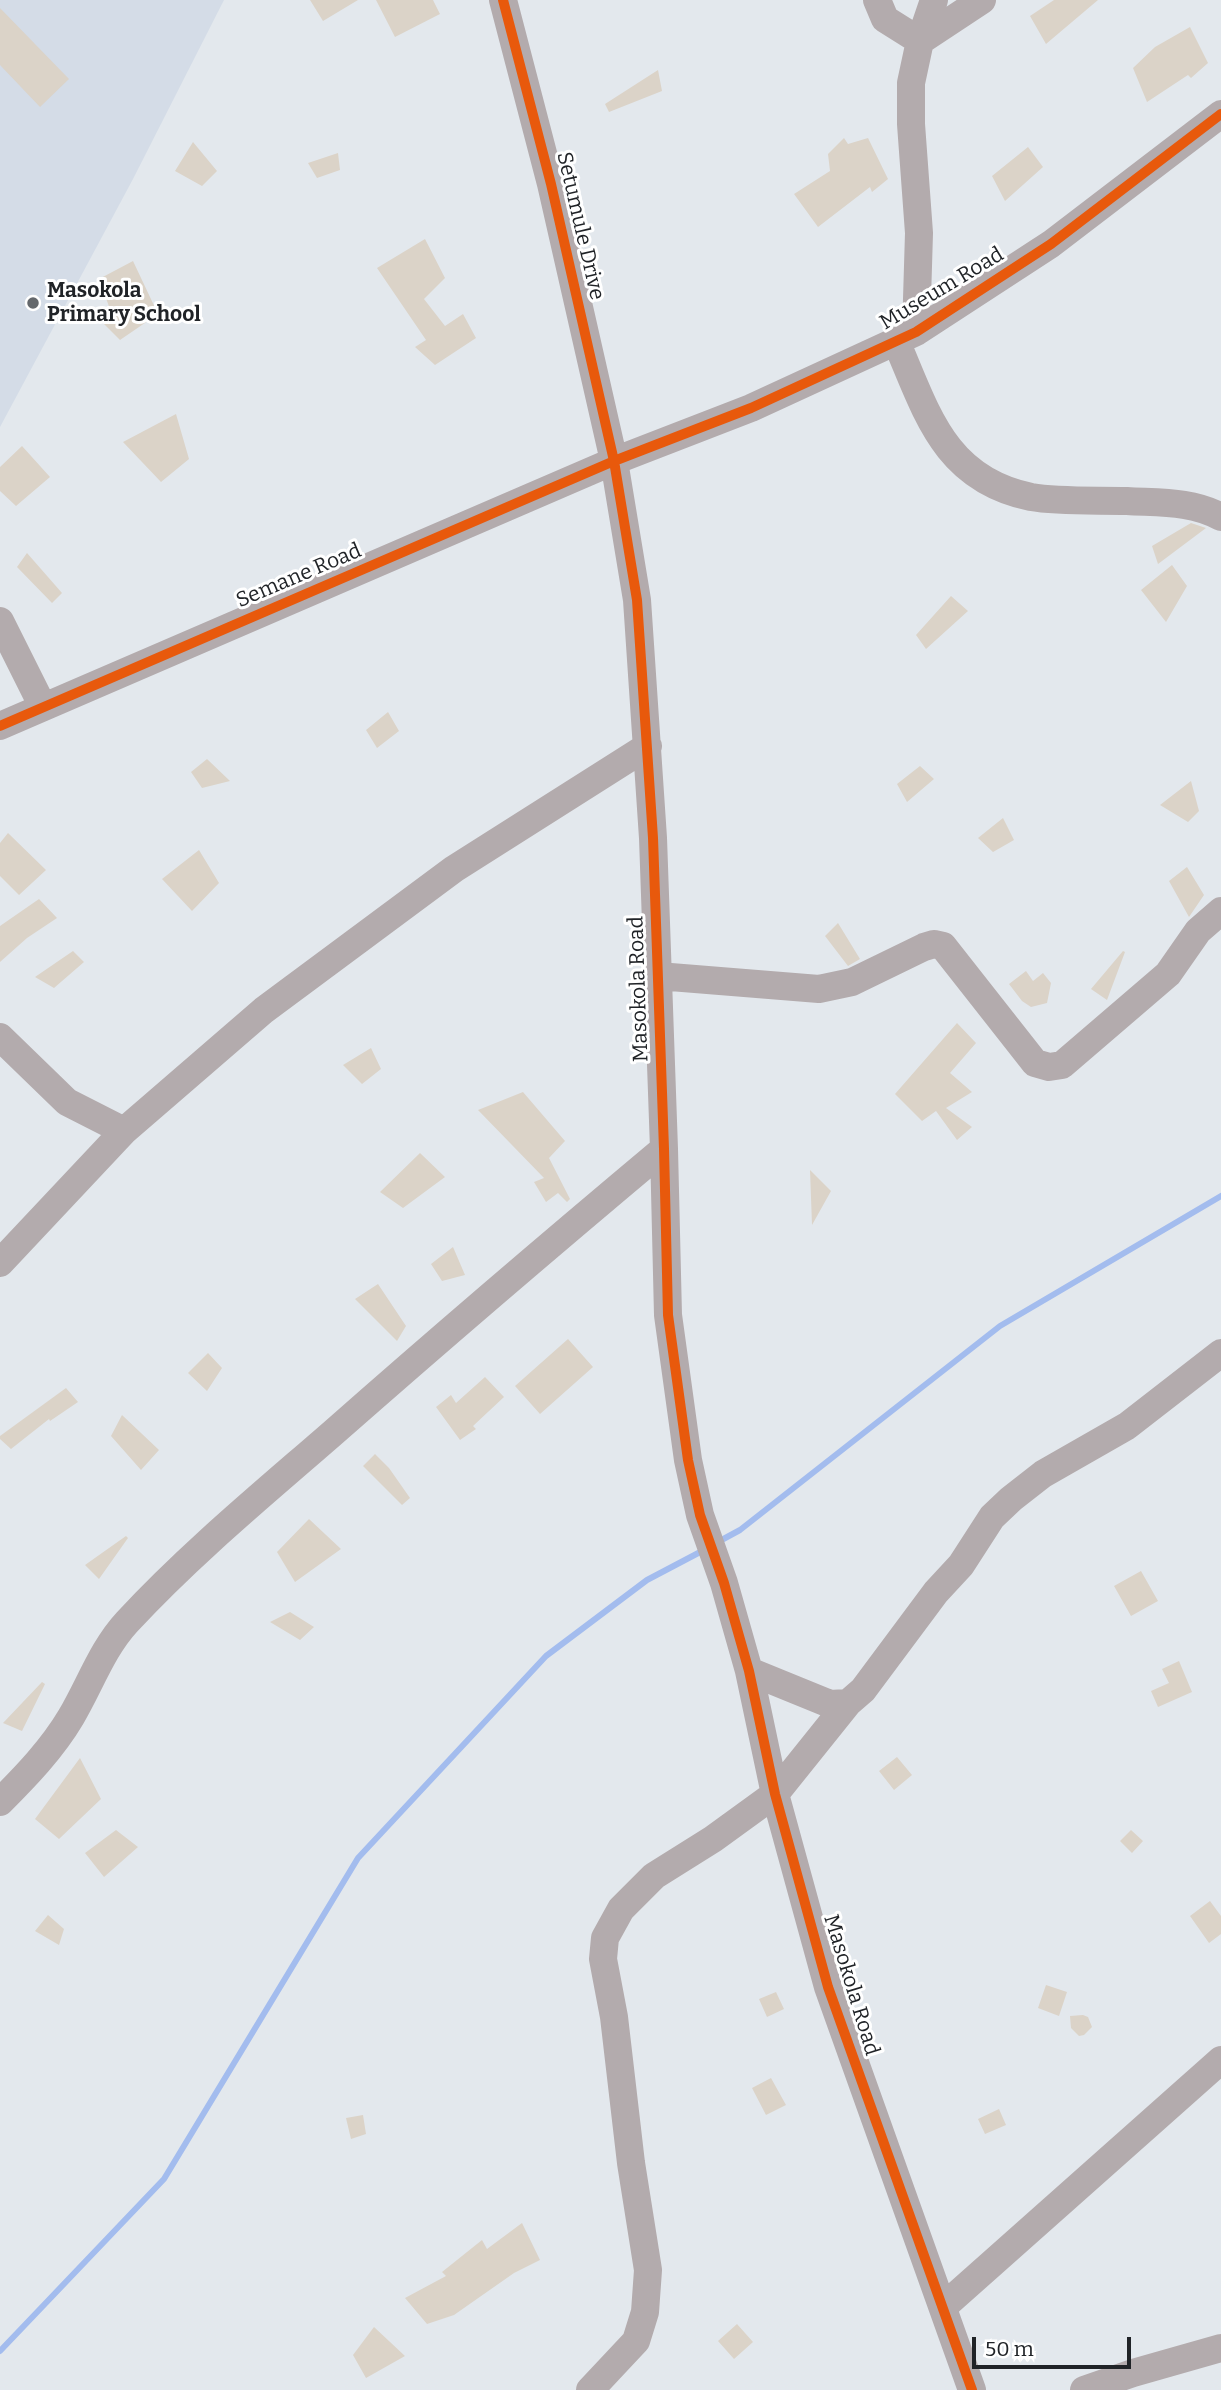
<!DOCTYPE html>
<style>
body{margin:0}
#map{position:relative;width:1221px;height:2390px;overflow:hidden;background:#e3e8ed;font-family:Bitter,serif}
canvas{display:block}
.scale{position:absolute;left:972px;top:2337px;width:159px;height:32px;box-sizing:border-box;border:4px solid #202327;border-top:0;padding-left:9px;font-size:21px;line-height:24px;white-space:nowrap;color:#202327;-webkit-text-stroke:5px #fff;paint-order:stroke}
</style>
<div id="map">
<canvas width="1221" height="2390"></canvas>
<div class="scale">50 m</div>
</div>
<script>
const c = document.querySelector('canvas').getContext('2d');
c.lineJoin = 'round';
function fillPath(path, color) {
  c.fillStyle = color;
  c.fill(path, 'evenodd');
}
function trace(path, color, width, dash) {
  c.strokeStyle = color;
  c.lineWidth = width;
  c.lineCap = dash ? 'butt' : 'round';
  c.setLineDash(dash || []);
  c.stroke(path);
}
function write(font, color, halo, rows, align = 'center') {
  c.font = font + ' Bitter,serif';
  c.lineWidth = 6;
  c.setLineDash([]);
  c.textBaseline = 'middle';
  c.strokeStyle = halo;
  c.fillStyle = color;
  for (const [text, x, y, turn = 0] of rows) {
    c.save();
    c.translate(x, y);
    c.rotate((+turn || 0) * Math.PI / 180);
    c.textAlign = isNaN(turn) ? turn : align;
    if (halo) c.strokeText(text, 0, 0);
    c.fillText(text, 0, 0);
    c.restore();
  }
}
fillPath(new Path2D(`
 M0,0h224l-91,179 -133,248z`), '#d4dce7');
trace(new Path2D(`
 M716,1543l24,-13 260,-204 221,-130
 M0,2351l164,-172 194,-321 188,-202 101,-76 57,-30`), '#a3bcee', 6);
fillPath(new Path2D(`
 M310,0h48l-35,21z
 M376,0h57l7,14 -45,23z
 M1054,0h44l-52,44 -16,-28z
 M0,8l69,71 -29,28 -40,-42z
 M1190,27l18,36 -17,15 -3,-3 -41,27 -14,-34 22,-21z
 M658,70l4,21 -53,21 -4,-8z
 M844,138l4,6 20,-6 20,41 -16,13 -2,-5 -52,40 -24,-33 36,-23 -2,-17z
 M193,142l24,29 -15,15 -27,-15z
 M1028,147l15,20 -38,34 -13,-25z
 M338,153l2,17 -23,8 -9,-15z
 M425,239l20,39 -21,21 21,27 18,-12 13,24 -41,27 -20,-18 11,-7 -49,-72z
 M133,261l25,53 -38,26 -20,-20 11,-8 -12,-33z
 M176,414l13,45 -28,23 -38,-40z
 M22,446l28,31 -34,29 -16,-15v-24z
 M1191,523l15,5 -48,36 -6,-18z
 M27,553l35,40 -10,10 -35,-36z
 M1172,565l15,21 -21,36 -25,-32z
 M951,596l17,15 -42,38 -10,-14z
 M388,712l11,19 -22,17 -11,-18z
 M207,759l23,22 -28,7 -11,-16z
 M920,766l14,13 -27,23 -10,-18z
 M1191,781l8,30 -11,11 -28,-17z
 M1003,818l11,22 -21,12 -15,-14z
 M8,833l38,37 -27,25 -19,-19v-33z
 M199,850l20,33 -27,28 -30,-32z
 M1187,867l17,28 -15,22 -20,-36z
 M39,899l18,19 -30,20 -27,24v-36z
 M838,923l22,36 -12,7 -23,-30z
 M73,951l11,11 -30,26 -19,-11z
 M1123,951l2,1 -18,48 -16,-11z
 M1026,971l7,10 10,-8 8,10 -4,20 -16,4 -9,-6 -13,-17z
 M957,1023l19,20 -26,30 22,19 -26,16 26,19 -15,13 -21,-29 -14,10 -27,-27z
 M371,1048l10,21 -19,15 -19,-19z
 M523,1092l42,49 -16,17 21,41 -3,3 -9,-9 -12,9 -12,-20 10,-4 -66,-68z
 M420,1153l25,24 -42,31 -23,-16z
 M810,1170l21,21 -19,34z
 M453,1247l12,28 -23,6 -11,-17z
 M378,1284l28,42 -9,15 -42,-42z
 M568,1339l25,28 -53,47 -25,-28z
 M208,1353l14,15 -15,23 -19,-18z
 M485,1377l19,20 -31,29 3,3 -16,11 -24,-33 15,-12 5,8z
 M66,1388l12,14 -28,19 -1,-2 -38,30 -11,-10v-3z
 M122,1415l37,35 -18,20 -30,-34z
 M375,1454l14,14 21,30 -8,7 -39,-39z
 M309,1519l32,30 -46,33 -18,-30z
 M126,1536l2,2 -29,41 -14,-14z
 M1141,1571l17,30 -27,15 -17,-30z
 M290,1612l24,15 -14,13 -30,-18z
 M1179,1661l13,31 -34,15 -7,-16 18,-8 -7,-14z
 M42,1682l3,2 -23,47 -19,-8z
 M897,1757l15,18 -18,15 -15,-19z
 M80,1758l21,41 -42,40 -24,-20z
 M116,1830l22,17 -34,30 -19,-24z
 M1131,1830l12,11 -11,12 -12,-12z
 M1210,1901l11,15v18l-12,9 -19,-27z
 M48,1915l16,14 -5,16 -24,-14z
 M1046,1985l21,7 -8,24 -21,-8z
 M776,1992l8,17 -17,8 -8,-18z
 M1083,2015l5,2 4,10 -8,8 -5,1 -8,-8 -1,-12z
 M771,2078l15,27 -20,10 -14,-27z
 M999,2109l7,16 -21,9 -7,-15z
 M363,2115l3,19 -15,5 -5,-21z
 M522,2223l18,37 -26,13 -60,42 -27,9 -22,-26 41,-22 -4,-4 40,-32 5,9z
 M737,2324l16,18 -19,17 -16,-18z
 M374,2327l31,29 -39,22 -13,-23z`), '#dbd3c8');
trace(new Path2D(`
 M503,0l48,184 63,277 23,139 16,238 11,311 4,166 20,145 12,55 24,68 25,88 26,123 53,193 144,403
 M877,0l8,19 35,22 62,-41
 M916,332l3,-99 -8,-109v-41l9,-42 14,-41
 M896,341c31,72 48,138 135,156 28,5 67,3 96,4 33,2 65,0 94,16
 M0,621l43,86
 M0,726l614,-265 137,-53 165,-76 135,-88 170,-130
 M658,976l161,13 33,-7 72,-35 10,-3 9,2 92,117 14,4 13,-2 106,-91 30,-43 23,-20
 M0,1037l67,65 57,29
 M0,1263l124,-132 140,-121 190,-141 194,-123
 M749,1671l81,33 18,-1 15,-13 73,-98 25,-27 31,-48 19,-18 32,-25 84,-48 94,-73
 M0,1802c26,-26 52,-53 71,-85 19,-32 31,-68 56,-95 64,-69 137,-129 207,-190 109,-96 219,-190 330,-283
 M943,2307l278,-247
 M590,2390l46,-49 9,-29 3,-42 -17,-107 -17,-146 -11,-58 2,-21 16,-29 33,-33 59,-37 62,-45 73,-91
 M1084,2390l49,-17 88,-25`), '#b3abad', 28);
trace(new Path2D(`
 M503,0l48,184 63,277 23,139 16,238 11,311 4,166 20,145 12,55 24,68 25,88 26,123 53,193 144,403
 M0,726l614,-265 137,-53 165,-76 135,-88 170,-130`), '#e8590c', 10);
for (const [x, y, r, color] of [
 [33,303,7,"#64686c"]
]) {
  const dot = new Path2D();
  dot.arc(x, y, r, 0, 2 * Math.PI);
  c.fillStyle = color;
  c.fill(dot);
  trace(dot, '#fff', 2.5);
}
write('21px', '#202327', '#fff', [
 ["Setumule Drive",580,226,77],
 ["Museum Road",942,289,-31],
 ["Semane Road",299,576,-23],
 ["Masokola Road",639,989,-92],
 ["Masokola Road",851,1985,73]
]);
write('bold 21px', '#202327', '#fff', [
 ["Masokola",47,291],
 ["Primary School",47,315]
], 'left');
</script>
